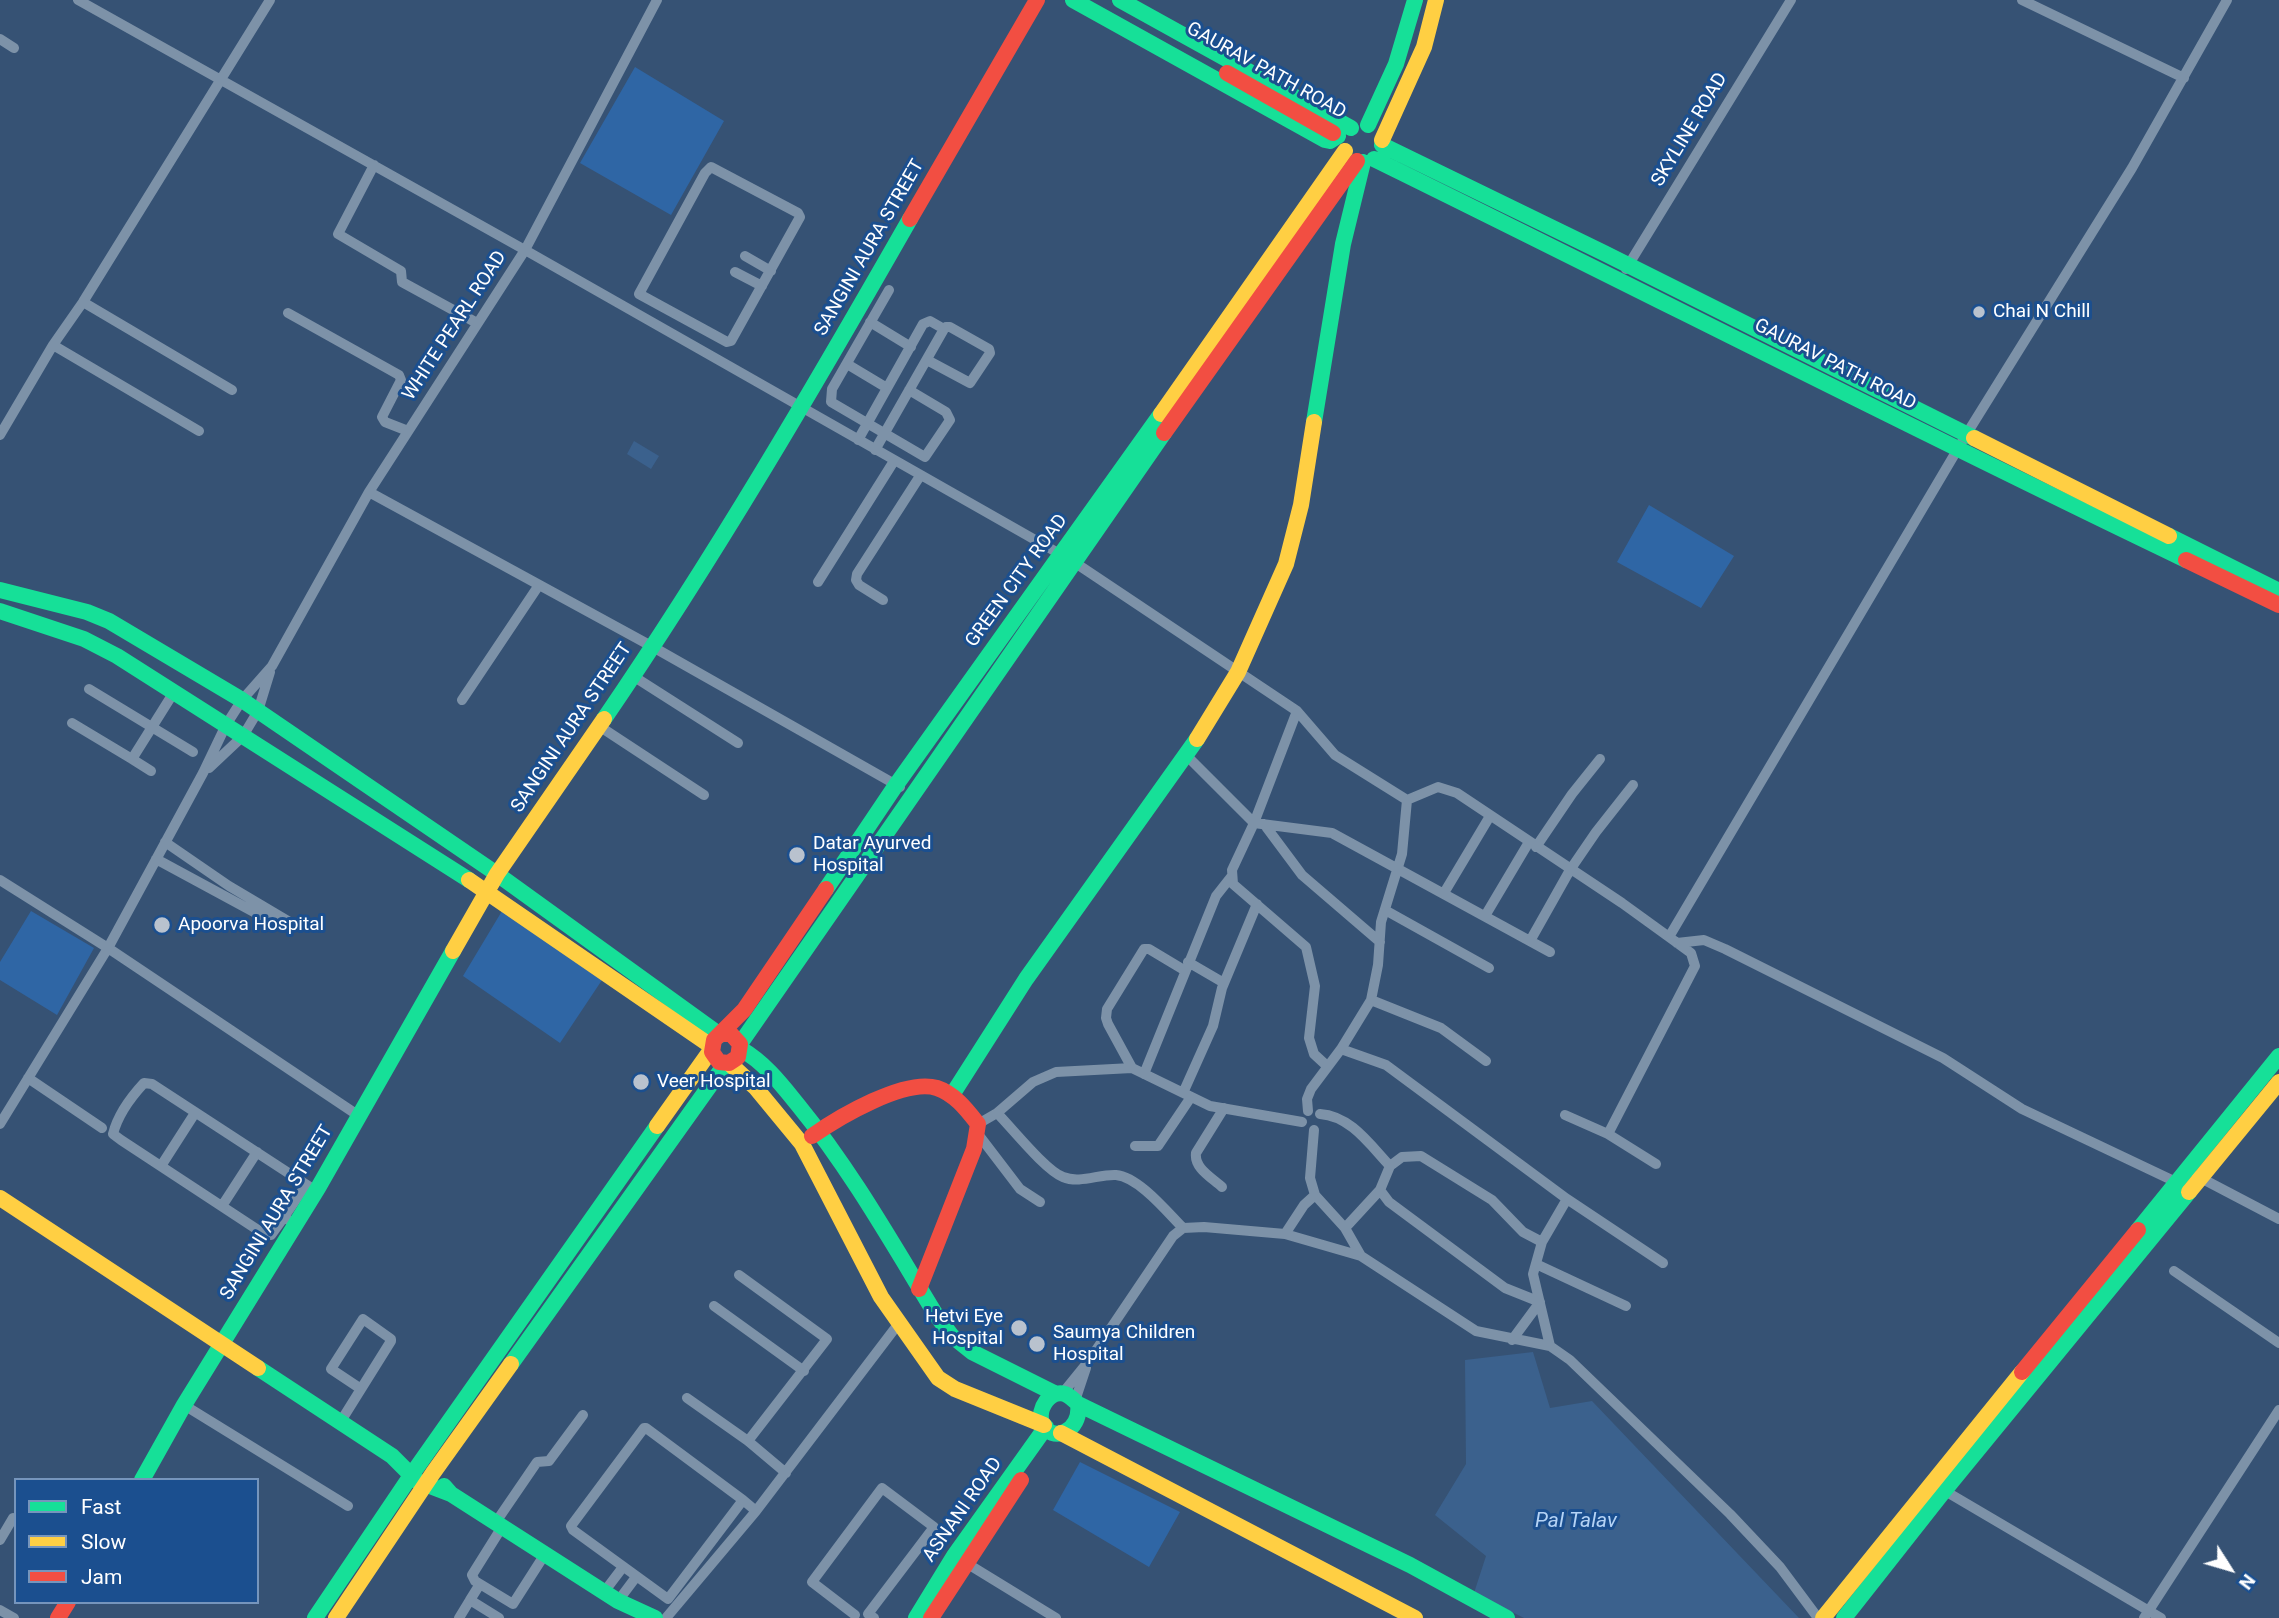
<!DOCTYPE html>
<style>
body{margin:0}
#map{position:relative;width:2279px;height:1618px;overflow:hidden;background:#365274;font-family:Roboto,sans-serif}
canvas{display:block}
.legend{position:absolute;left:14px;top:1478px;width:245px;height:126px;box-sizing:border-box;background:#1b4f8f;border:2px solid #7695bc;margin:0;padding:9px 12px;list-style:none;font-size:21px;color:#fff}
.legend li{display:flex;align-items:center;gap:14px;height:35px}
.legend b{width:35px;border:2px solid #7695bc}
.north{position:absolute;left:2195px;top:1534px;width:70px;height:70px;-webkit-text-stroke:5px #1b4f8f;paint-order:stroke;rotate:127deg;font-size:19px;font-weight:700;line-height:28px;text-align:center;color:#fff}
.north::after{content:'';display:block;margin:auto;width:24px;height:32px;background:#fff;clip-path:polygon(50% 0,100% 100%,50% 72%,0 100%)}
</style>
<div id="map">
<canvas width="2279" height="1618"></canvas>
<ul class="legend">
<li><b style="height:9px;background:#16e098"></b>Fast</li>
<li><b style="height:9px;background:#ffcf43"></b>Slow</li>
<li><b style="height:9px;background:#f24e42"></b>Jam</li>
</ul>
<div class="north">N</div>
</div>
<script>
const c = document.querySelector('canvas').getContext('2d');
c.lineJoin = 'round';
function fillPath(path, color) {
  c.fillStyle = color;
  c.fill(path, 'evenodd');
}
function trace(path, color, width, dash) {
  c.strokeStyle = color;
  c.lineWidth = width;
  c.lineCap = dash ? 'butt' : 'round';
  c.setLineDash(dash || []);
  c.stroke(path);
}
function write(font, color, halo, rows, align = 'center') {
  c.font = font + ' Roboto,sans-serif';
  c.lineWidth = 6;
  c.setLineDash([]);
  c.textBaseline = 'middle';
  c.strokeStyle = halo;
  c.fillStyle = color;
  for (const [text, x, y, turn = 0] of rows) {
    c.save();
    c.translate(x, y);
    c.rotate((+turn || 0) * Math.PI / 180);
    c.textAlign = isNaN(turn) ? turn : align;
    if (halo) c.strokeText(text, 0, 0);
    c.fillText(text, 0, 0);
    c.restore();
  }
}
fillPath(new Path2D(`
 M635,67l89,54 -53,94 -91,-52z
 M1649,505l85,51 -33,52 -84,-46z
 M31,911l63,37 -37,67 -57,-35v-18z
 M502,911l100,69 -42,63 -97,-67z
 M1080,1462l100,50 -31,55 -96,-57z`), '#2f66a5');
fillPath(new Path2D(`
 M634,441l25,15 -8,13 -24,-15z
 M1533,1352l17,56 42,-7 207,217h-275l-50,-25 12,-37 -51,-41 31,-51 -1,-104z`), '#3b618d');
trace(new Path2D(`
 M78,0l447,250 549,312 223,149 38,44 72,45 31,-13 19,6 165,110 47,34 22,16 4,13 -87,168 48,30
 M2022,0l162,78
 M0,39l14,9
 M374,165l-36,69 63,37 1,11 75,41
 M711,167l87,46 2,4 -69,124 -4,1 -88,-48 66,-121z
 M745,256l26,15
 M1626,269l165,-269
 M735,272l27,14
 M889,290l-57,99 -1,13 94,55 25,-37 -4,-8 -37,-22
 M83,302l149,88
 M288,313l111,62 2,5 -19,37 3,5 23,9
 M870,322l41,25
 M53,345l146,86
 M847,364l40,24
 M0,435l53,-90 30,-43 187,-302
 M858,440l65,-116 7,-3 14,8
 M875,450l69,-121 2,-2h4l39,22 1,4 -20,30 -43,-23
 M369,492l284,155 247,140
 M818,582l76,-121
 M883,600l-24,-15 -3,-5 1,-6 63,-98
 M633,676l105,67
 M89,689l104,63
 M462,700l77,-115
 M1297,711l-43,112 -22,47 1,14 73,63 9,39 -6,52 5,16 13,12
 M72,723l60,36 42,-67
 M599,726l105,69
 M1187,756l67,67 78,10 218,119
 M132,759l19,12
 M209,768l34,-32 15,-25 12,-39
 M1264,824l38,51 78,67
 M165,842l64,44 59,35
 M1536,847l36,-53 28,-35
 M156,859l122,66
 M0,880l108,68 251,168
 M1444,893l46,-77
 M1385,910l104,58
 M1485,916l44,-74
 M1669,937l297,-502 166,-267 95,-168
 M1530,941l40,-71 26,-38 37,-47
 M1677,943l27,-3 21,9 218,109 79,51 154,73
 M1188,962l36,21
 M1371,1000l70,28 45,33
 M1341,1049l45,16 181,134 96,64
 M1132,1068l-24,-44 -2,-6 1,-9 37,-60h5l35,21
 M1144,1074l72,-178 15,-19
 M28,1078l74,50
 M1183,1093l30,-67 9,-38 35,-84
 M1308,1111l-1,-12 4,-10 30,-40 30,-49 7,-35 3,-43 21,-68 5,-54
 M997,1113c15,15 48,57 66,64 17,7 36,-3 53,-2 23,2 52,38 67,53
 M1320,1114c31,2 50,31 70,52
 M1565,1115l43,19
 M0,1124l108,-176 95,-175 23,-48 16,-25 30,-34 97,-174 156,-242 132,-250
 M978,1124l19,-11 36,-31 23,-10 76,-4 78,38 92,16
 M978,1134l42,55 20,13
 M1135,1146h23l33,-49
 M161,1166l34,-53
 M2197,1176l82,43
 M1222,1187c-11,-10 -28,-19 -26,-34l28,-45
 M1315,1195l30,33 16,28
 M222,1206l35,-54
 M284,1217l22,-32
 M296,1225l-12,-8 -13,18 -7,-1 -143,-94 -8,-6c5,-20 18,-37 31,-51l8,1 164,107
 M1345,1228l35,-38
 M1285,1234l19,-29 11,-10 -5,-17 4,-48
 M1536,1264l90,42
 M2174,1271l105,72
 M739,1275l88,64 -79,102
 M714,1306l90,65
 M1512,1340l28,-38 -35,-14 -116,-86 -9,-12 10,-24 12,-9 19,-1 71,44 31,32 19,10
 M1550,1346l-17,-72 9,-32 25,-43
 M1062,1394l26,-32 85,-126 10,-8 21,-1 81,7 76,22 115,75 74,15 20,14 160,154 50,53 38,51
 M687,1398l61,43 38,32
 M1075,1401l11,-33
 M184,1405l164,101
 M341,1421l50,-80v-2l-28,-20 -32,50 30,20
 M1940,1488l221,130
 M743,1500l-75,99 -95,-69 -2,-4 73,-98h2l97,72 13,11
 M496,1522l41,-60 12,-1 34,-46
 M502,1527l-30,48 3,6 38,23 32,-50
 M0,1540l13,-22
 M963,1561l93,57
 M480,1584l-10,16 29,18
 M604,1592l19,-25
 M618,1601l18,-24
 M0,1610l14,8
 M855,1615l-43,-33 70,-94 52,39 -66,87 6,4
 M459,1618l11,-18
 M666,1618l90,-107 143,-188
 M2144,1618l135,-208`), '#7d92a8', 10);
trace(new Path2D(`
 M1073,0l252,140 5,1 8,-5
 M1120,0l231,128
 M1368,125l28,-61 19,-64
 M1382,145l222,108 370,185
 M1374,159c271,133 540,271 812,401
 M1314,422l29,-178 20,-82
 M2169,536l110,55
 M0,590l87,22 22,9 133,79 255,174 223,161
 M0,611l84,28 33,17 352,224
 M604,719c110,-161 209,-330 306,-500
 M826,889l70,-104 265,-371
 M740,1044l424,-611
 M741,1049c24,14 40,35 57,56 53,65 94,138 138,210l16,21 20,16 84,42
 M952,1095l74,-116 171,-240
 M2138,1230l141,-174
 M511,1364l215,-301
 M258,1368l134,88 25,25 34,13
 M1078,1404c4,28 -27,40 -36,19 -5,-14 8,-34 23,-29 5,2 9,6 13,10l332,161 97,53
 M142,1480l42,-75 134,-217 135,-237
 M444,1486l7,8 167,107 37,17
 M315,1618l95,-141 247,-351
 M916,1618l38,-62 92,-129
 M1844,1618l100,-127 245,-299`), '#16e098', 16);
trace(new Path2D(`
 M1382,140l42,-93 12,-47
 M1161,414l184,-263
 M1974,438l195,98
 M1197,739l41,-67 48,-108 15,-59 13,-83
 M469,880l242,166
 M453,951l44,-77 107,-155
 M729,1063l26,24 47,57 79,153 57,81 17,11 89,36
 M657,1126l54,-76
 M2189,1192l90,-110
 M0,1198l258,170
 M1061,1433l354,185
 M336,1618l97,-145 78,-109
 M1823,1618l199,-246`), '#ffcf43', 16);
trace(new Path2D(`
 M1227,73l106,60
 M910,219l127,-219
 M1164,433l193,-272
 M2186,560l93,45
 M721,1034h10l9,10 -2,13 -9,6 -10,-1 -7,-10 2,-12 30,-30 82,-121
 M812,1136c27,-19 93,-58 125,-48 18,6 30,22 41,36l-4,25 -55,140
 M2022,1372l116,-142
 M58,1618l10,-16
 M931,1618l90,-138`), '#f24e42', 16);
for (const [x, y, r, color] of [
 [1979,312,7,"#b9c2ce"],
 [797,855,9,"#b9c2ce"],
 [162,925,9,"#b9c2ce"],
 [641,1082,9,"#b9c2ce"],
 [1019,1328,9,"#b9c2ce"],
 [1037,1344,9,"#b9c2ce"]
]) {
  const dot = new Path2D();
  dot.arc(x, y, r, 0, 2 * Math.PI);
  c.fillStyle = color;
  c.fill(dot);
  trace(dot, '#1b4f8f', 2.5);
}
write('19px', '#fff', '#1b4f8f', [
 ["GAURAV PATH ROAD",1266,71,29],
 ["SKYLINE ROAD",1690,130,-59],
 ["SANGINI AURA STREET",870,248,-60],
 ["WHITE PEARL ROAD",455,326,-57],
 ["GAURAV PATH ROAD",1835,365,27],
 ["GREEN CITY ROAD",1017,581,-54],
 ["SANGINI AURA STREET",572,728,-56],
 ["SANGINI AURA STREET",277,1213,-59],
 ["ASNANI ROAD",963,1510,-55]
]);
write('19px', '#fff', '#1b4f8f', [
 ["Chai N Chill",1993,312],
 ["Datar Ayurved",813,844],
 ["Hospital",813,866],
 ["Apoorva Hospital",178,925],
 ["Veer Hospital",657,1082],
 ["Hetvi Eye",1003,1317,"right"],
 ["Hospital",1003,1339,"right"],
 ["Saumya Children",1053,1333],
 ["Hospital",1053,1355]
], 'left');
write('italic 21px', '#b5d3f5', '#1b4f8f', [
 ["Pal Talav",1576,1522]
]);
</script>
